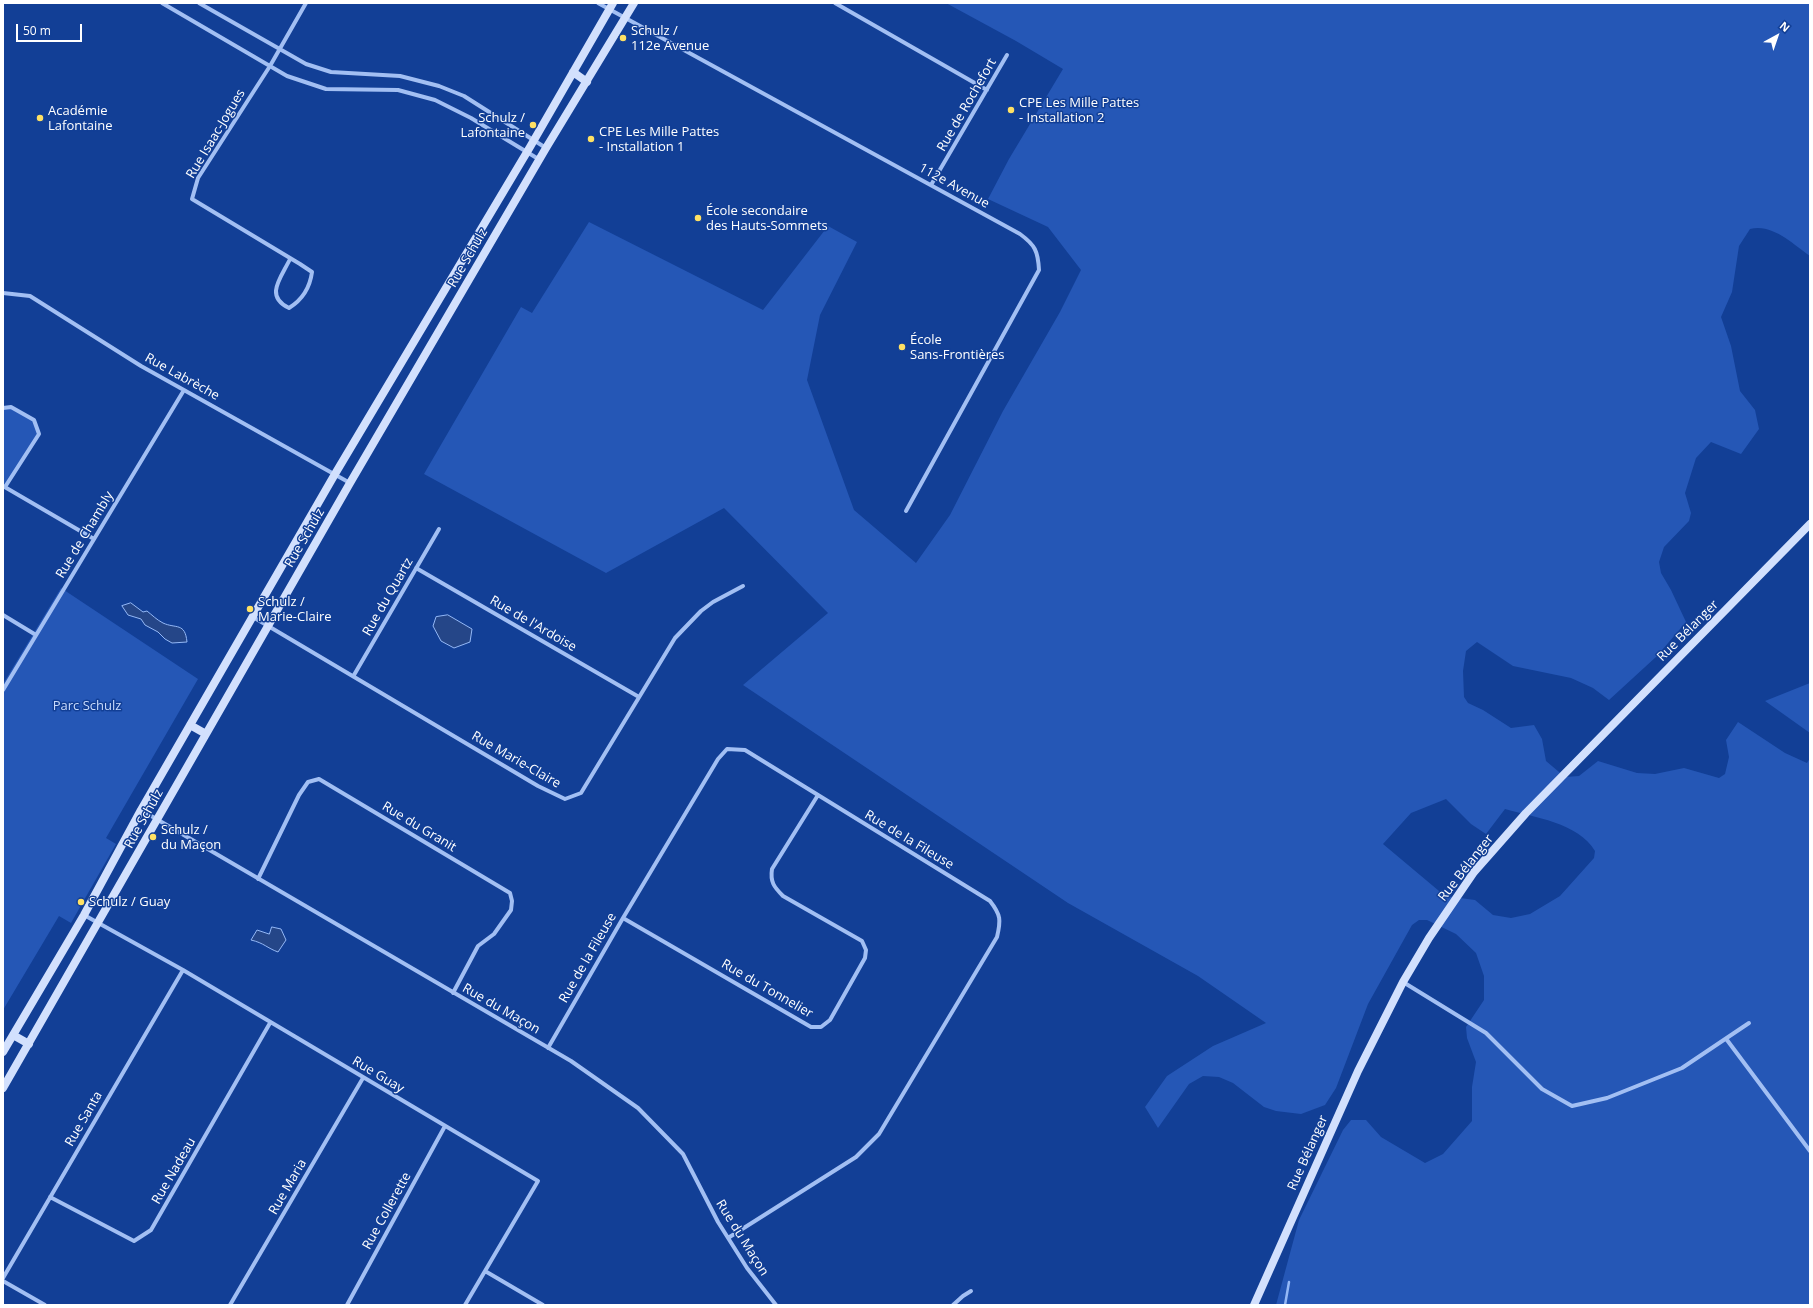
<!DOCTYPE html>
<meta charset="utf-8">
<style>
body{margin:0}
#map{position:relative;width:1813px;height:1308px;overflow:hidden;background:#123f96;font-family:"Open Sans",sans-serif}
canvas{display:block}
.frame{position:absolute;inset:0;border:4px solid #fff;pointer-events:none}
.north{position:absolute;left:1757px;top:16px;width:40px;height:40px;-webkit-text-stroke:3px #123f96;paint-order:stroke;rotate:40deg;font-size:11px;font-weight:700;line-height:16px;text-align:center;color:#fff}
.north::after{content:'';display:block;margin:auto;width:14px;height:18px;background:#fff;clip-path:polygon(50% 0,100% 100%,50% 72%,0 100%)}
.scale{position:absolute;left:16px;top:24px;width:66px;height:18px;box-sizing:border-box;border:2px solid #fff;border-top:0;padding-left:5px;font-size:12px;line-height:14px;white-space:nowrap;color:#fff;-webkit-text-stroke:3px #123f96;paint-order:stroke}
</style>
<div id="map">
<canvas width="1813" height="1308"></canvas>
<div class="frame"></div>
<div class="north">N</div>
<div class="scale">50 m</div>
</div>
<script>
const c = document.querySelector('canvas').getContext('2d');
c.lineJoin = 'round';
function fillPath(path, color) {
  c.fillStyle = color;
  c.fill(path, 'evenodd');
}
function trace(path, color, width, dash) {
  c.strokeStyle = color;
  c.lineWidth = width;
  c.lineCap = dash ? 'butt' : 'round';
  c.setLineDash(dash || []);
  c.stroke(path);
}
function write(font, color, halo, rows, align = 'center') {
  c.font = font + ' "Open Sans",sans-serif';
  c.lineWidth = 3;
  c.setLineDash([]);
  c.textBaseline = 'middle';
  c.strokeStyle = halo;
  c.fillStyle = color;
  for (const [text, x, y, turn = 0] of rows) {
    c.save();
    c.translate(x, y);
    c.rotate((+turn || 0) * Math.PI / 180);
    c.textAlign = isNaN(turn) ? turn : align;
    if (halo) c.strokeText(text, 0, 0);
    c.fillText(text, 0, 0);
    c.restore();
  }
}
fillPath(new Path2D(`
 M946,3h864v253c-17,-12 -38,-33 -60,-27l-11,17 -7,46 -11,25 10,29 9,45 15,19 4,19 -18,25 -30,-12 -15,16 -11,35 6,20 -2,8 -25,26 -5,15 2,11 10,17 15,32 -29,34 -48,44 -16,-12 -22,-10 -58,-12 -36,-24 -11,9 -3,20 1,26 4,6 15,7 28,18 23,-3 8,14 4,22 19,16 14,-1 19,-15 39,12 18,1 29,-6 35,10 6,-4 4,-17 -3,-17 12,-18 47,31 22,10 3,-5v547h-534l23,-85 44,-90 8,-10h15l15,17 44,26 18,-9 29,-33v-34l4,-25 -9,-24 -1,-11 18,-27v-24l-8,-23 -20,-19 -29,-14h-8l-7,5 -44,79 -32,84 -11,17 -24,9 -25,-3 -12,-4 -31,-24 -14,-6 -16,-1 -14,8 -31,44 -13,-21 22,-31 46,-30 53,-23 -68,-47 -130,-73 -325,-218 85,-72 -104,-105 -118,65 -182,-99 97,-167 11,6 57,-91 174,88 65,-84 29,16 -37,73 -13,65 47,130 62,53 34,-48 53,-104 57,-99 21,-42 -33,-43 -60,-28 21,-40 54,-90 -47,-28zM1446,799l25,25 15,10 19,-25c28,8 74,14 90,42l-1,7 -34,38 -30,18 -19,4 -18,-3 -18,-15 -30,-4 -62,-52 28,-31z
 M11,407l23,13 5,14 -34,53 -2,-1v-77z
 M61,588l137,91 -92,159 10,6 -45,79 -12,-7 -56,94v-326z
 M1810,683v50l-45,-32z`), '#2557b6');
const water = new Path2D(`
 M131,603l12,9 4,-1c5,4 10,9 16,12 13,6 22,-1 24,19l-15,1 -7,-4 -7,-7 -13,-7 -4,-6 -13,-4 -6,-9z
 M448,615l24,14 -2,13 -16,6 -13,-7 -8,-15 3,-9z
 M272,927l9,2 5,11 -8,12c-11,-4 -14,-9 -27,-12l6,-10 12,4z`);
fillPath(water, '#254688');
trace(water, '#94b8f6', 1);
trace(new Path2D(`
 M1285,1305l4,-23`), '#94b8f6', 2.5);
trace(new Path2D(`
 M162,3l125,73 39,13 72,1 37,10 36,18 69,42
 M199,3l107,61 25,8 69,4 39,10 25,10 82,52
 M598,3l422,231c15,11 18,17 19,36l-133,241
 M835,3l152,87
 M931,185l76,-130
 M290,259c-9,19 -26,37 -1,49 13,-8 21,-21 23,-36l-12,-8 -108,-65 6,-21 72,-112 36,-63
 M3,293l27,3 111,70 209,117
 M3,408l8,-1 23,13 5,14 -34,53
 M3,486l91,53
 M416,568l223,129
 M3,615l33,20
 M253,617l285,169 27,13 16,-6 94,-155 26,-27 12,-9 30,-16
 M354,675l85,-146
 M3,690l181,-300
 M141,810l430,251 67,47 45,46 35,68 29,46 29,37
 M258,879l41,-84 9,-13 11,-3 191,114 2,8 -1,9 -17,24 -16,12 -25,47
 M84,915l99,55 355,211 -73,124
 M623,918l188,109h10l9,-7 35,-62 1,-8 -4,-9 -79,-45c-9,-9 -13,-14 -11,-27l46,-74
 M1403,982l83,51 56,56 30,17 35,-8 75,-30 67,-45
 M1727,1040l83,111
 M548,1048l75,-130 95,-159 9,-10 18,1 245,151c11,14 11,19 7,36l-118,197 -23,23 -128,81
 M50,1197l84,44 17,-11 119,-207
 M485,1271l58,34
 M3,1278l180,-308
 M3,1281l42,24
 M230,1305l133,-227
 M347,1305l98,-179
 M953,1305l10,-9 8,-5`), '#a2bff3', 4);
trace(new Path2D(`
 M573,72l14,10
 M190,725l16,9
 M13,1035l16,9
 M3,1052l81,-137 57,-105 194,-336 195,-327 83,-144
 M3,1088l347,-605 196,-335 88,-145
 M1254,1305l104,-234 45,-89 26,-44 45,-66 52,-59 284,-289`), '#d2e0fd', 8);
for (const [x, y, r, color] of [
 [623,38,4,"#ffe164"],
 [1011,110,4,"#ffe164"],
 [40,118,4,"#ffe164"],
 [533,125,4,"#ffe164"],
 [591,139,4,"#ffe164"],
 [698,218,4,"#ffe164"],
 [902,347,4,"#ffe164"],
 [250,609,4,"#ffe164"],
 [153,837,4,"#ffe164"],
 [81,902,4,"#ffe164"]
]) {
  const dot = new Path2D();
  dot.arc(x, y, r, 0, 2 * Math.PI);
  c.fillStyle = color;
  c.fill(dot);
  trace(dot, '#123f96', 1.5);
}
write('13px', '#fff', '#123f96', [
 ["Schulz /",631,31],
 ["112e Avenue",631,46],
 ["CPE Les Mille Pattes",1019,103],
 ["- Installation 2",1019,118],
 ["Académie",48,111],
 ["Lafontaine",48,126],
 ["Schulz /",525,118,"right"],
 ["Lafontaine",525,133,"right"],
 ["CPE Les Mille Pattes",599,132],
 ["- Installation 1",599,147],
 ["École secondaire",706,211],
 ["des Hauts-Sommets",706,226],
 ["École",910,340],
 ["Sans-Frontières",910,355],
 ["Schulz /",258,602],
 ["Marie-Claire",258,617],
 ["Schulz /",161,830],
 ["du Maçon",161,845],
 ["Schulz / Guay",89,902]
], 'left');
write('13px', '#fff', '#123f96', [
 ["Rue de Rochefort",967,105,-60],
 ["Rue Isaac-Jogues",216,134,-59],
 ["112e Avenue",954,186,29],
 ["Rue Schulz",468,258,-60],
 ["Rue Labrèche",182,377,29],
 ["Rue de Chambly",85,535,-59],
 ["Rue Schulz",305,538,-60],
 ["Rue du Quartz",388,597,-60],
 ["Rue de l'Ardoise",533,624,30],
 ["Rue Bélanger",1688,631,-45],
 ["Rue Marie-Claire",516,760,30],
 ["Rue Schulz",144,819,-61],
 ["Rue du Granit",419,827,31],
 ["Rue de la Fileuse",909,840,31],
 ["Rue Bélanger",1466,868,-52],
 ["Rue de la Fileuse",588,958,-60],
 ["Rue du Tonnelier",767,989,30],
 ["Rue du Maçon",501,1009,30],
 ["Rue Guay",378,1075,31],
 ["Rue Santa",84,1119,-60],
 ["Rue Bélanger",1308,1153,-66],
 ["Rue Nadeau",174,1171,-60],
 ["Rue Maria",288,1187,-60],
 ["Rue Collerette",387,1211,-61],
 ["Rue du Maçon",742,1238,58]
]);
write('13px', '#cadcfd', '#123f96', [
 ["Parc Schulz",87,706]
]);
</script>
